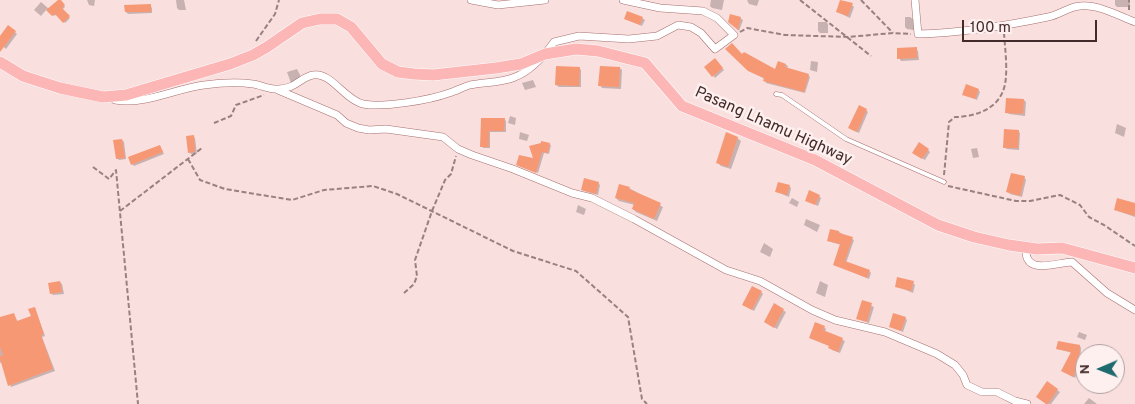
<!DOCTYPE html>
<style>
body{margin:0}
#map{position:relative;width:1135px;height:404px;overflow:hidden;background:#f9dfde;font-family:Overpass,sans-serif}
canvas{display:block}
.north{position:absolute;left:1075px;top:344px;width:50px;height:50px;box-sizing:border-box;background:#fdf0ef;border:1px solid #b2a1a0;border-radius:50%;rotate:269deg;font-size:14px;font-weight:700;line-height:20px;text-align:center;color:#422b2a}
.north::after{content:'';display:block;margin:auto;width:18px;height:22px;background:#1e6a6f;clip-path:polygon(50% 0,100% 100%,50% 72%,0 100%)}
.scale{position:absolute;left:962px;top:20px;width:135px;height:22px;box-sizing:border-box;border:2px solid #422b2a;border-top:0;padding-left:6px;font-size:15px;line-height:18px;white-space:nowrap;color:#422b2a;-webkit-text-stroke:4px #fdf0ef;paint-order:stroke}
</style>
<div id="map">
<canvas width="1135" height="404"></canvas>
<div class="north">N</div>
<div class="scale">100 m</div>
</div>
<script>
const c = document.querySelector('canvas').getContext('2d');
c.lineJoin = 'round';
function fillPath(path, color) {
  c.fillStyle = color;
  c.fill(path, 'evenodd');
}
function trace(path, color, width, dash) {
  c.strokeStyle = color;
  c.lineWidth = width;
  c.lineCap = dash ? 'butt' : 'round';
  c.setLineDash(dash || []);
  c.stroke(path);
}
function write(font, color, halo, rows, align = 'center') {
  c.font = font + ' Overpass,sans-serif';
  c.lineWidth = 5;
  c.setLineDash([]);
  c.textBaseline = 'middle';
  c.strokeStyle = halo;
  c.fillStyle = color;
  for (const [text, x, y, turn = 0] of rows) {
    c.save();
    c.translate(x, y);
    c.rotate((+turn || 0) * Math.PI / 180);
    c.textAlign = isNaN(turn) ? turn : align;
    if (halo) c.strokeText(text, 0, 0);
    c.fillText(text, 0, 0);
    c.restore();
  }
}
fillPath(new Path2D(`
 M60,0l5,7 -3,3 8,8 -5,5 -8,-9 -3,2 -7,-7 -6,7 -7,-6 7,-8 8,7z
 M87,0h8l-1,6 -5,-1z
 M176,0h8l2,10h-7l-2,-2z
 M711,0h13l-2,10 -10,-2 -2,-2z
 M747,0h12l-2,6 -8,-2z
 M1115,0h15v7h-13l-2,-2z
 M150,5l2,3v5l-24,1 -2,-2z
 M852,5l2,2 -4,11 -13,-6z
 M905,17h5l3,2 1,11 -7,-1 -2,-2z
 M642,18l3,2 -3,6 -17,-7z
 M740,18l3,2 -4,11 -9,-10z
 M818,22h8l2,2v9h-8l-2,-2z
 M15,32l2,2 -11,15 -6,-5v-6z
 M916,49l2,2 1,9 -18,1 -2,-3z
 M742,55l34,15 3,-8 7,3 2,1 -1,3 21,6 2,2 -5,16 -39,-10 -1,-4 -14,-7z
 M715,60l9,10 -9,8 -9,-11z
 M811,61l7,1 -1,10 -7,-2z
 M579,68l2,2v17h-22l-3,-2z
 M620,68l2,2 -1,19 -19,-1 -2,-3z
 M297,69l4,8 -10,6 -4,-11z
 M533,80l3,7 -11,3 -3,-7z
 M978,90l2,2 -3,8 -13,-6z
 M1024,100l2,2 -1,14 -16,-2 -2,-2z
 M866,110l2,2 -9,21 -7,-3 -2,-2z
 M510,116l6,2 -1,7 -7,-2z
 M482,119h22l2,2v11h-16v16h-7l-1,-2z
 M1117,124l9,4 -2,9 -9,-4z
 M1018,131l2,2 -1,17 -12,-1 -3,-2z
 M520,132l9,3 -2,6 -8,-2z
 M193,136l2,2 2,16h-6l-2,-2z
 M737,138l4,3 -10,28 -10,-3 -3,-3z
 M122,140l2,2 2,17 -7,1 -2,-2z
 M549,144l2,1 -2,9 -5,-1 -6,20 -19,-7 15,-6z
 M160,146l4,8 -30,12 -2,-2z
 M977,148l2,9 -6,1 -2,-9z
 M928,150l2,2 -5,8 -9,-5z
 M1024,177l2,3 -4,17 -12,-3 -2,-2z
 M598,183l2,2 -2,10 -14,-4 -2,-2z
 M789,186l2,2 -2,9 -12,-5z
 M629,188l34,19 -6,14 -21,-9 -3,-3 2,-4 -16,-4 -3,-3z
 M819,196l2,2 -3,8 -12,-6z
 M792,198l7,4 -2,5 -8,-4z
 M578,205l8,4 -2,6 -8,-3z
 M1135,205v12l-20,-7z
 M806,219l14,6 -3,7 -13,-7z
 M839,232l15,8 -8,23 23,8 2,2 -2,6 -35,-15 7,-19 -13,-4z
 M764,243l9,6 -3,8 -10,-5z
 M820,281l8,4 -3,12 -9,-4z
 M60,282l2,2 2,10 -11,1 -2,-2z
 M913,283l2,2 -2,8 -17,-7z
 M761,292l2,2 -9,17 -10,-6z
 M863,302l11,5 -5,16 -12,-5z
 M775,305l11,7 -9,17 -9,-5z
 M35,309l10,27 -3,1 13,34 -44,16 -9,-25 -2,1v-44l13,-5 5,8 14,-5z
 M905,318l2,2 -4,12 -12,-5z
 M824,327l2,2 -1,3 20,9 -5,12 -8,-3 -2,-4 -17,-7z
 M1079,332l8,3 -2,5 -8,-3z
 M1080,346l1,2 -1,18 -5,12 -12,-7 9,-18 -14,-4z
 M1047,383l13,9 -9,12h-4z
 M1089,398l8,6h-13z`), '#0003');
fillPath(new Path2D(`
 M58,0h3l4,5 -3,3 8,8 -7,7 -8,-9 -3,2 -6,-6z
 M840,0l13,3 -5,13 -12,-4z
 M151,4v8h-26l-1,-7z
 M627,11l16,6 -3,8 -16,-6z
 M730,14l11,3 -3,13 -10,-8z
 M8,25l8,6 -16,21v-16z
 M732,43l10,11 2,-2 31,17 3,-8 8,3 -1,3 24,7 -5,18 -41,-11 1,-3 -16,-7 -23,-22z
 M917,47v11l-20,1v-11z
 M715,58l8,10 -11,9 -8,-10z
 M556,66l24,1 -1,19 -24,-1z
 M600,66l20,1 -1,20 -21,-1z
 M966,84l13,5 -4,10 -13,-4z
 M1006,98l18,1 -1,15 -18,-1z
 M859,105l8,4 -10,23 -9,-4z
 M481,118h24l-1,13h-15v16h-9z
 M1004,129l15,1 -1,18h-15z
 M726,132l12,5 -10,30 -12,-4z
 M194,135l1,17 -7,1 -2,-17z
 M122,139l3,19 -9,1 -3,-19z
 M541,141l9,2 -2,10 -6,-1 -6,21 -20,-8 3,-10 14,3 -4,-12 12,-3z
 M919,142l10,7 -7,10 -10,-6z
 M160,145l3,7 -32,13 -3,-8z
 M1011,173l14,3 -5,20 -14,-4z
 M584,178l15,4 -3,12 -15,-4z
 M778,182l12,3 -3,10 -12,-3z
 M619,184l11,3 -1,2 32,14 -7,16 -22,-10 2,-6 -19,-5z
 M809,190l11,5 -5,10 -10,-4z
 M1117,198l18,5v13l-21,-6z
 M830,229l9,2v2l14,4 -8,24 25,9 -3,8 -34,-13 7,-21 -13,-3z
 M897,277l17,4 -3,10 -16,-4z
 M60,281l2,11 -12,2 -2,-11z
 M752,286l10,5 -10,19 -10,-5z
 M862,300l10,3 -5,19 -11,-3z
 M774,303l10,6 -10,19 -10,-6z
 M35,307l9,27 -3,1 12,34 -45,17 -8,-27v-3l3,-1 -3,-8v-30l14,-4 3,8 14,-5 -3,-7z
 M893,313l13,4 -5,14 -12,-4z
 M815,322l10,4 -2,4 20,8 -5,14 -10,-4 1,-2 -20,-8z
 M1058,341l22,4 -1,19 -6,13 -12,-6 10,-19 -15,-3z
 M1047,381l11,8 -10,15h-2l-10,-7z`), '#f79875');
const lane = new Path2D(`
 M776,94l6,1 64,44 98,43`);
const street = new Path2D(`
 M471,0l27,5 47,-5
 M915,0l3,34c45,-1 87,-8 130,-17 11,-2 20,-10 32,-11 18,-2 39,10 55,16
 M278,90l59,25 9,8 12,5 11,2 17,-1 57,8 15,12 14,6 41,14 59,24 20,5 42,21 92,51 34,11 52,29 23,10 50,12 52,22 18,11 8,10 4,10 15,7h15l18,9 12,3
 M115,100c30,5 59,-11 89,-15 15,-2 34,-3 49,-1 8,1 17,6 26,5 16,0 22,-12 34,-14 17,-4 32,25 50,29 20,4 67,-4 86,-11 7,-2 14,-6 21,-8 15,-3 31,-2 45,-8 16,-6 29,-21 39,-35l25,-6 50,3 28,-3 21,-11 13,2 10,6 14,16 19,-14 -17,-17 -14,-7 -43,-3 -37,-8
 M1026,248c-2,28 28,15 46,14l35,31 28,17`);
const primary = new Path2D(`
 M0,62l23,14 37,12 43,9 23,-2 104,-31 23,-9 14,-8 35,-24 18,-4h17l14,8 31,37 16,8 16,2 19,1 63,-7 25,-4 24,-10 31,-5 22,2 47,12 37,43 133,54 123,65 36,12 35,8 28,4 25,-1 73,20`);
trace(lane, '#a66f6e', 5);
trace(street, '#a66f6e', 8);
trace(primary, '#fff', 12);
trace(new Path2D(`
 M800,0l71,56
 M861,0l32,33
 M1129,10v-10
 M740,32l7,-4 38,7 63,2 45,-4 18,1
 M256,41l19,-27 4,-14
 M214,123l17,-7 5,-11 28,-10
 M188,159l12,21 25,9 67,11 32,-10 49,-4 24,8 116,57 63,20 52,46 14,82 5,5
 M93,167l16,12 7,-9 22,234
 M944,175l5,-53 6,-5c18,0 41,-7 48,-26 6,-14 2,-42 1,-58
 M948,186l68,15h14l30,-6 20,10 9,12 15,8 31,21
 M120,211l82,-63
 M404,293l10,-9 3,-8 -2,-16 17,-49 13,-31 6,-6 5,-18`), '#998180', 2, [5, 2.5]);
trace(lane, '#fff', 4);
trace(street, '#fff', 7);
trace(primary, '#fcb6b6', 11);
write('16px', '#422b2a', '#fdf0ef', [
 ["Pasang Lhamu Highway",773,127,24]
]);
</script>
